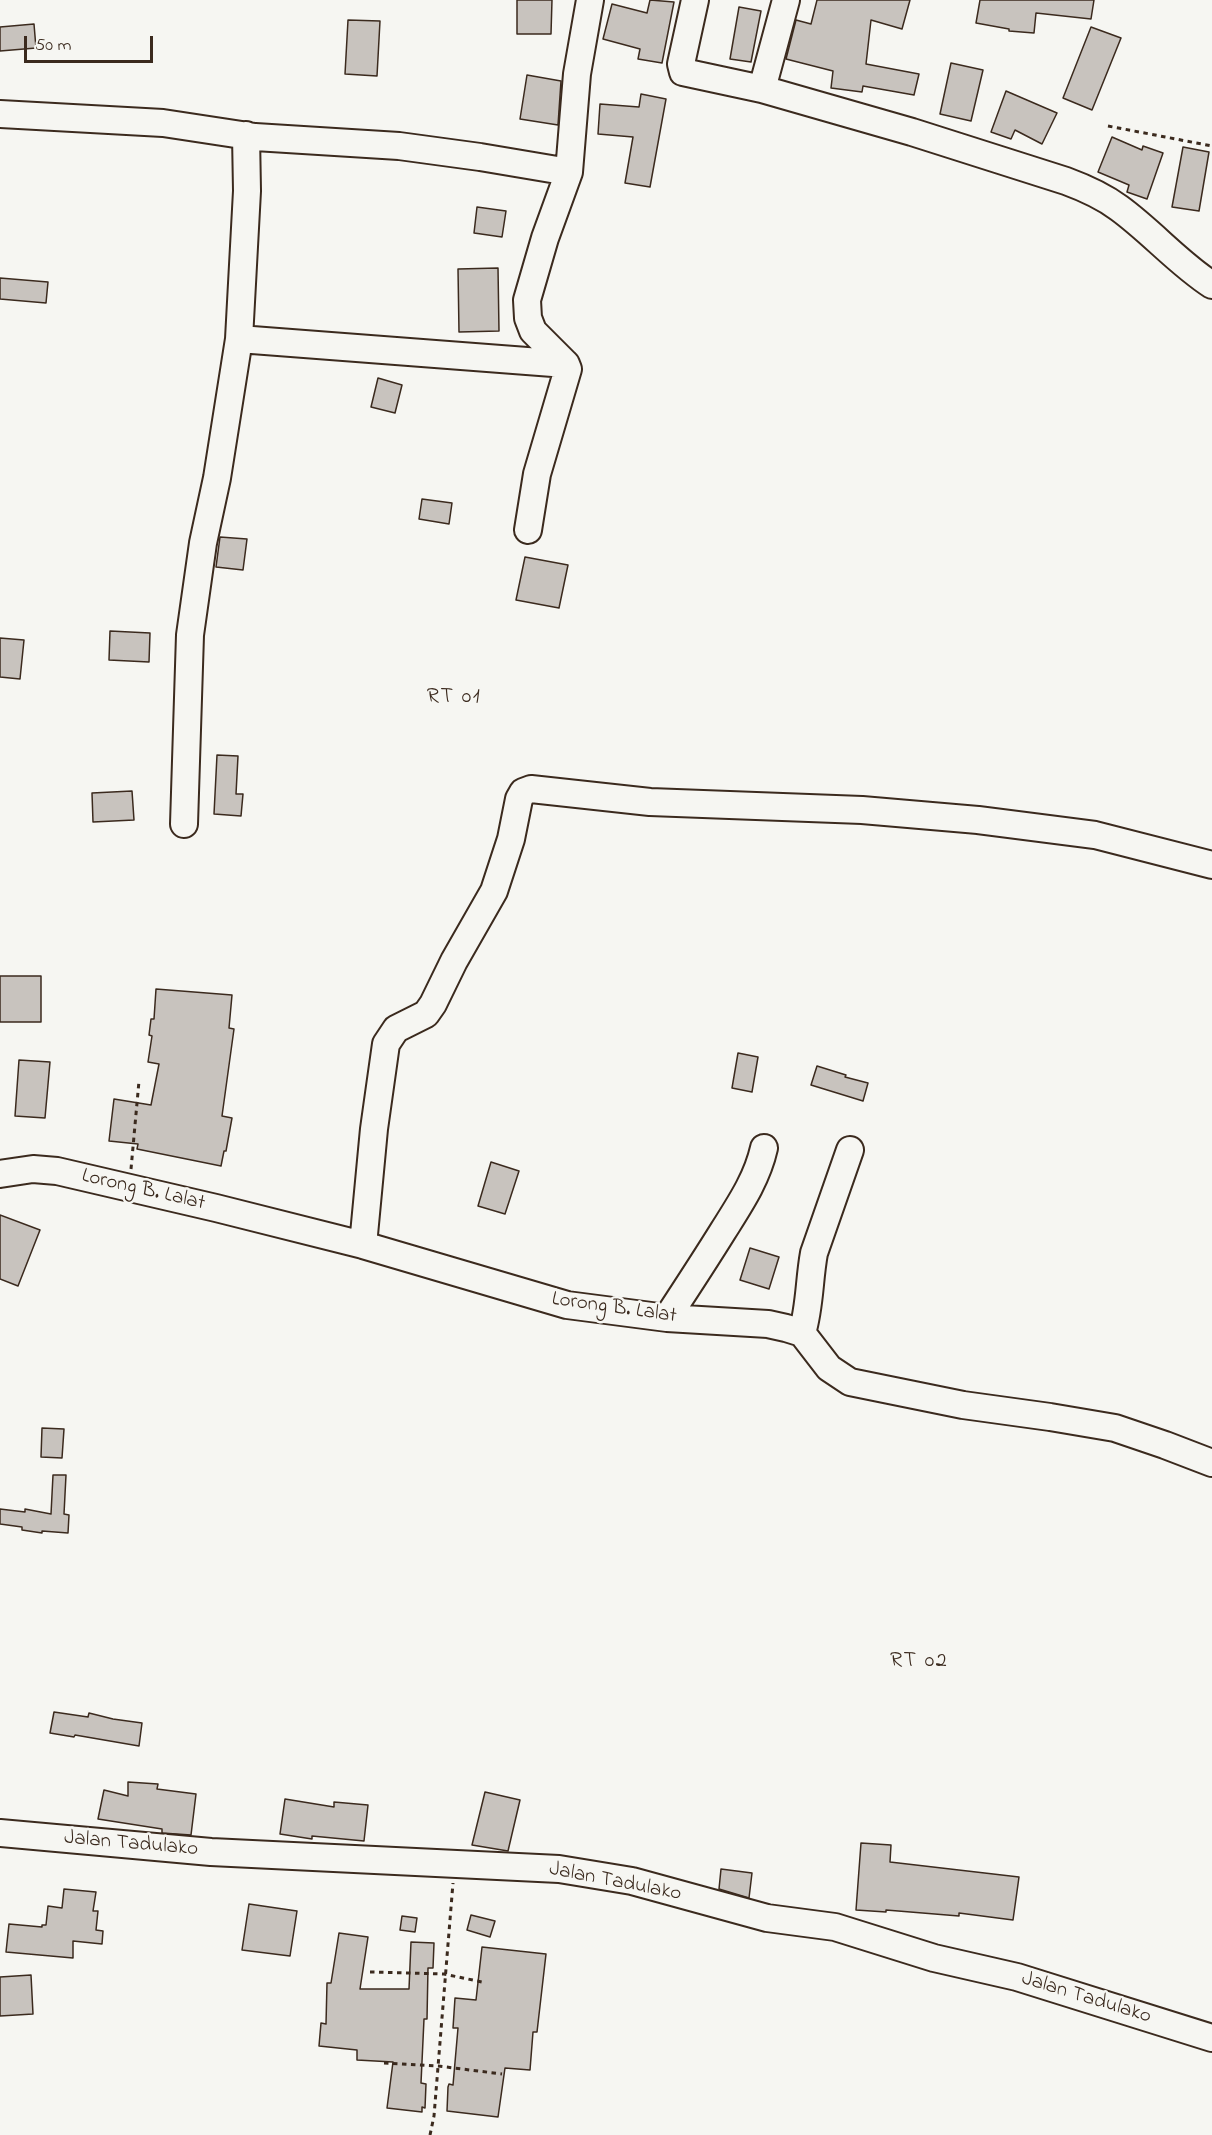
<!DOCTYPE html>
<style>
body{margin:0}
#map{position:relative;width:1212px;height:2135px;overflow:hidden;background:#f6f6f2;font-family:"Indie Flower",sans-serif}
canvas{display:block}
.scale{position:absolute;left:24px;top:36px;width:129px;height:27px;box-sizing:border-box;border:3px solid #3b2a1e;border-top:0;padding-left:8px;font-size:18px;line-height:21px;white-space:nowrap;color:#3b2a1e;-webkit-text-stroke:4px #f6f6f2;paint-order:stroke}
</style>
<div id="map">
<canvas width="1212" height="2135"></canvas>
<div class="scale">50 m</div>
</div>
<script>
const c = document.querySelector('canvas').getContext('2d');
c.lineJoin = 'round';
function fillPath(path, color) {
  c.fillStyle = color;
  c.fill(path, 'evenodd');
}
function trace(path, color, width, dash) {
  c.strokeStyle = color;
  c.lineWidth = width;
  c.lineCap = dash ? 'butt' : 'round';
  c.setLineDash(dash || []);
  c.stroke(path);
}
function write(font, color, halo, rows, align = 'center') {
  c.font = font + ' "Indie Flower",sans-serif';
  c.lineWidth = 5;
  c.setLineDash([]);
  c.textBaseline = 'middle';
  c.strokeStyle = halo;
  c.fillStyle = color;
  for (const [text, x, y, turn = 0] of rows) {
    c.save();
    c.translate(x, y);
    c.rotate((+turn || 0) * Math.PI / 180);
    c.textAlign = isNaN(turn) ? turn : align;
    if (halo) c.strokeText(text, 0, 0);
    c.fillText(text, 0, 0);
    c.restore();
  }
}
const building = new Path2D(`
 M517,0h35l-1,34h-34z
 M650,0l24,2 -12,61 -24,-4 2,-10 -37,-10 9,-35 35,9z
 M817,0h93l-8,29 -31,-9 -5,44 53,10 -5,21 -51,-9 -1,6 -31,-4 2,-17 -47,-12 10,-39 15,4z
 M980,0h114l-3,19 -55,-6 -2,20 -25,-2v-2l-33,-6z
 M739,7l22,4 -10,51 -21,-3z
 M348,20l32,1 -3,55 -32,-2z
 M34,24l2,24 -36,3v-24z
 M1091,27l30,11 -29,72 -29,-12z
 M951,63l32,7 -12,51 -31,-7z
 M527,75l34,6 -3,44 -38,-6z
 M1006,91l51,22 -15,31 -27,-14 -4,9 -20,-7z
 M641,94l25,5 -16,88 -25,-4 8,-46 -35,-3 2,-30 39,3z
 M1112,137l30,13 1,-4 20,7 -16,46 -20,-7 2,-7 -31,-13z
 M1183,147l26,5 -10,59 -27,-4z
 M477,207l29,4 -4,26 -28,-4z
 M498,268l1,63 -40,1 -1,-63z
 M0,278l48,4 -2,21 -46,-4z
 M378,378l24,7 -7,28 -24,-6z
 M422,499l30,4 -3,21 -30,-5z
 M220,537l27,2 -4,31 -27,-3z
 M525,557l43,8 -9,43 -43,-8z
 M110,631l40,2 -1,29 -40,-2z
 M0,638l24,2 -4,39 -20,-2z
 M217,755l21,1 -2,38h7l-2,22 -27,-2z
 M132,791l2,29 -41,2 -1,-29z
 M0,976h41v46h-41z
 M156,989l76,6 -3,33 5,1 -12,87 10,2 -6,33h-2l-3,15 -84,-17 1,-5 -29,-3 5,-42 37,6 8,-41 -11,-2 4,-26 -3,-1 2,-16h3z
 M738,1053l20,4 -6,35 -20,-4z
 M19,1060l31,2 -5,56 -30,-2z
 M817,1066l29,9 -1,2 23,6 -5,18 -52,-16z
 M491,1162l28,9 -14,43 -27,-8z
 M0,1215l40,15 -22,56 -18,-7z
 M750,1248l29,9 -10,32 -29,-9z
 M42,1428l22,1 -2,29 -21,-1z
 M53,1475h13l-2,39 5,1 -1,18 -26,-2v2l-20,-3v-3l-22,-3v-15l25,3v-3l26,5z
 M54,1712l34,5 1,-4 24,6 29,4 -3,23 -64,-11 -1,2 -24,-4z
 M128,1782l30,2 -1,5 39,5 -5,41 -29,-2v-4l-64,-10 6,-29 24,6z
 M485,1792l35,8 -12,51 -36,-6z
 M285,1799l49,8v-5l34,3 -4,36 -52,-5v3l-32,-5z
 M861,1843l30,2 -1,17 129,15 -6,43 -54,-7v3l-73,-6v2l-30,-2z
 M721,1869l31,4 -3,25 -30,-9z
 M64,1889l32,3 -3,19h5l-2,19 7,1 -1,13 -29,-3v17l-67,-6 3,-28 33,3v-2h4l2,-19 14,2z
 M249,1904l48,7 -7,45 -48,-6z
 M471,1915l24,6 -5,16 -23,-7z
 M402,1916l15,2 -2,14 -15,-2z
 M339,1933l29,4 -8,52h49l2,-47 23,1 -1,25h-5l-1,51h-3l-3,64 5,1 -1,24 -3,-1v5l-35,-4 6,-46 -36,-2v-10l-38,-4 2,-23 5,1 1,-41h4z
 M482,1947l64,7 -9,78h-4l-3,38 -25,-2 -7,49 -51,-6 1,-24 1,-3 4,1 5,-57h-5l2,-30 21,2z
 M31,1975l2,39 -33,2v-39z`);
fillPath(building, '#c8c3be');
trace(building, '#3b2a1e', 1.5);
const minor = new Path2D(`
 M695,0l-14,64 2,8 79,17 150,43 154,49c19,7 37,15 53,27 33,24 59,55 93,77
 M762,89l24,-89
 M0,114l163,9 92,14 144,9 81,11 89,15
 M239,339l327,25
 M528,530l9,-56 31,-105 -2,-5 -33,-33 -5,-13 -1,-18 18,-62 24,-66 8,-98 13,-74
 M184,824l6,-189 13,-92 14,-65 22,-139 8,-148 -1,-56
 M0,1174l33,-5 24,2 159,37 147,37 204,60 100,13 101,6 18,4 16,5 27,35 21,14 113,23 87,12 65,11 50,17 47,18
 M363,1245l11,-116 12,-85 10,-15 30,-15 7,-10 21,-43 40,-70 17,-52 8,-40 4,-7 8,-3 119,13 212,8 116,10 117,15 117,30
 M667,1318c19,-29 38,-58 56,-87 17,-27 34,-52 41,-83
 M802,1333c8,-26 7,-53 12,-80l36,-103
 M0,1833l211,19 348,17 73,12 135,37 68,9 99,31 83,19 195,61`);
trace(minor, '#3b2a1e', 30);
trace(new Path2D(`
 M1108,126l104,20
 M131,1169l8,-88
 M370,1972l74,2 38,8
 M384,2063l54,3 64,8
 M430,2135l4,-19 19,-233`), '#3b2a1e', 3, [4.5, 4.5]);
trace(minor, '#f6f6f2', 26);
write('21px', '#3b2a1e', '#f6f6f2', [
 ["Lorong B. Lalat",143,1191,13],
 ["Lorong B. Lalat",614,1309,8],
 ["Jalan Tadulako",131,1845,5],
 ["Jalan Tadulako",615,1883,11],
 ["Jalan Tadulako",1086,1999,17]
]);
c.letterSpacing = '1.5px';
write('22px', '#3b2a1e', '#f6f6f2', [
 ["RT 01",454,698],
 ["RT 02",919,1662]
]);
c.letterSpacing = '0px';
</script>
